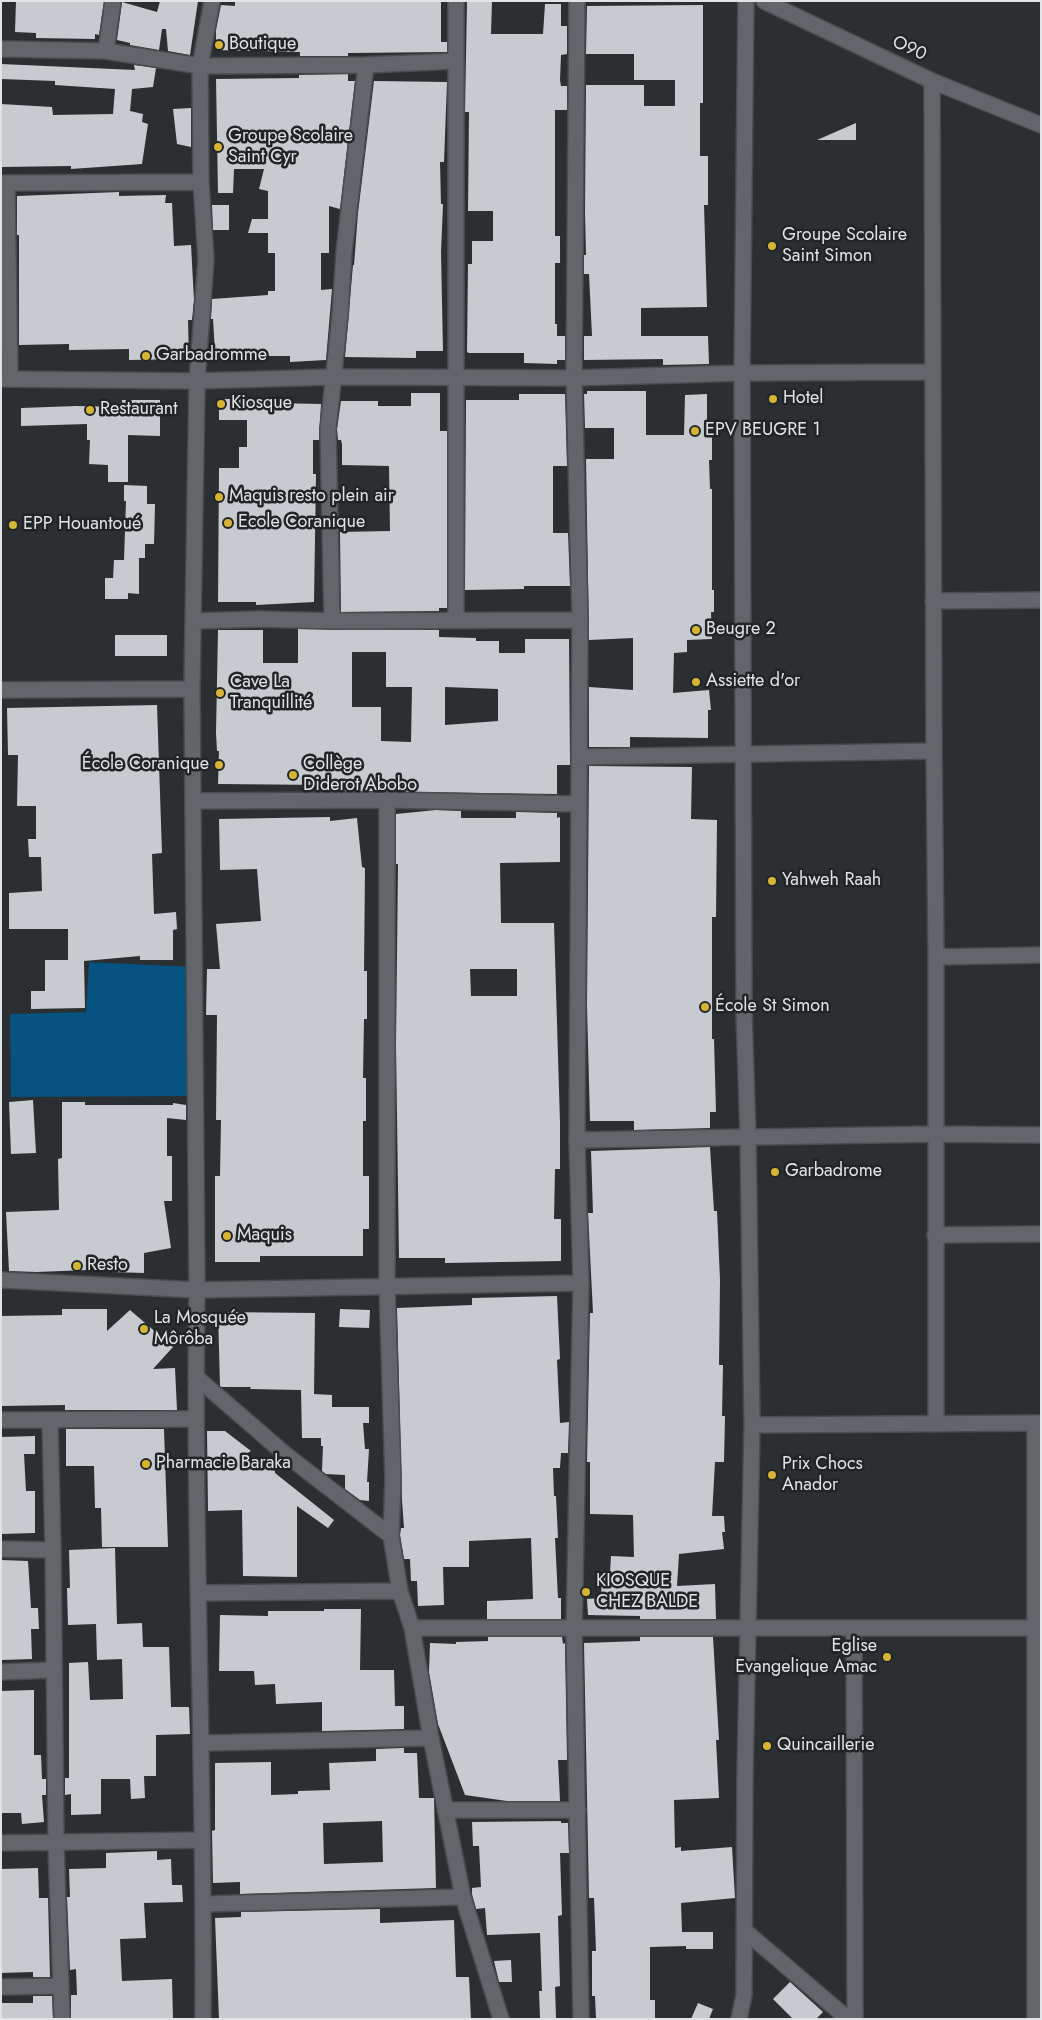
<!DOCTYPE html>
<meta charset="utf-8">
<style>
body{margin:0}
#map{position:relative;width:1042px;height:2020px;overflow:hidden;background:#2b2f32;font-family:Jost,sans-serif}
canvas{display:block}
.frame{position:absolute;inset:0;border:2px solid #e1e3e5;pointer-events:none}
</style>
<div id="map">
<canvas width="1042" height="2020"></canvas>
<div class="frame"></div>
</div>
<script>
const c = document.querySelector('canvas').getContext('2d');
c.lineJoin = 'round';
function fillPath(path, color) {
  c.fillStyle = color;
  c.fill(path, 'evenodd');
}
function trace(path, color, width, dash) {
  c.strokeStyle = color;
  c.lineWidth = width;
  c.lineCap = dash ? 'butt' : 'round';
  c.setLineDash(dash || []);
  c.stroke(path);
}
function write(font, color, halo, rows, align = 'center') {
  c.font = font + ' Jost,sans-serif';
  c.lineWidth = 5;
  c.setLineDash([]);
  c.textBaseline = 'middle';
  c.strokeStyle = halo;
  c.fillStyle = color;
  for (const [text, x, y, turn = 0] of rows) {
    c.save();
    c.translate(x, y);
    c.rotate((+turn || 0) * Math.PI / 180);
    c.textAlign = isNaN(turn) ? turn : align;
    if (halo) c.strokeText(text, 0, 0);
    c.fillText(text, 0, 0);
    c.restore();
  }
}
fillPath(new Path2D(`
 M89,962l104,5 3,129 -185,1 -1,-83 76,-2z`), '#065280');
fillPath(new Path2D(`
 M16,1h88l-5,34 -4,-1v5l-59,-1v-5l-21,-1z
 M160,1h38l-8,54 -22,-4 -2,-22h-4l-3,21 -29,-5v-2l-13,-3 5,-38 35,10z
 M235,1h206v41h6v10l-99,1v3h-48v-4l-84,-2v-20l5,-25 14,1z
 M467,1h25l-1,33h52l2,-30h16v22h6v28l-6,1 -1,25 1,6h6v24h-12v126h5v27h-5v61h2v12h8v24h-8v4l-33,-1v-10h-55l-2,-1 1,-88h4v-23h21v-30h-25l1,-99h-4z
 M703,5v98h-3v53h8v49h-4l3,102 -66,1v28h67l1,28 -46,1v-6l-79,1v-24h8l-3,-62h-5v-19h2l-1,-43 1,-127h58v21h31v-26h-41v-26h-48l1,-48z
 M1,64l134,6 -1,-5 22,3 -3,19 -21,2 -2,22 13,3 -1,8 6,2 -6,40 -71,5v-3l-70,1v-63l51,3 1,8 60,-1 2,-25 -60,-4v-4l-54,-2z
 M348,74v7h7l-15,128 -11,-3v47h-8v37l11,-1 -6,71 -36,2v-6h-60v-5l-15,1 -2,-33h-2l1,-20 56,-4v-4h7v-38h-7v-20h-20l4,-14h16v-28l-9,-2 5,-20h-30l-1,24h-15l-2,-114 83,-1v-3z
 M374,81l73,1 -3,80h-4l1,42h2l-2,48 2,99h-27v7l-71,-1 8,-92h1l4,-52z
 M191,108v39l-14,-3 -4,-35z
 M856,123v17h-39z
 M119,192v4l47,-1 -1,8h7l2,43 17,-1 3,55 -2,20h-4l1,39 -60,1v-11l-60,1v-6l-50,1v-110h-2v-39z
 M212,205h17v25h-16z
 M587,391h59v44h38l1,-40 22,-1v41h5v25h-3l1,29h2v101h2v22h-3l1,27 -25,1v12l-13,1 -1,40 36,-3 2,20h-3v28l-78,-1v10h-41v-60l44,3v-52l-44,2 -3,-181h28v-31h-29l-1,-34h3z
 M411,393h29v38h7v177h-8v3l-98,1 -1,-80 50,-1 -1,-65 -47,-1v-21l-1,-4h-3l-1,-11 4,-28h37v5h33z
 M519,394h46l2,72h-14v67h15l2,53h-46v3l-59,1 1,-190h53z
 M219,399h54v4l48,1 -2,36h-6v34h3l-2,128 -58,3v-3h-38l1,-134h20v-21h8v-27h-28z
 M122,400h38v36l-32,-1v47h-20v-17l-19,-1 1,-24h-3v-16l-66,2v-18l55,-2 46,1z
 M124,485l23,1v18h8l-1,40h-9v14h-6v36l-11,-1v6h-23v-21h8l1,-18h10l2,-59h-2z
 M298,629l141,1v7l37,1v3h23v12h26v-14h44l1,126h-13v29l-231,-3v-6l-108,-1 1,-33h-2l-1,-18 2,-103h45v33h35zM352,652h34v35h26l-1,55 -30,-1v-34h-29zM445,687l53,2v32l-53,4z
 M115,635h52v21h-52z
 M157,705l5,148 -10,1 2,60 22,-2 1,17 -4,1v30h-33v-4l-56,5 1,47 -54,1v-18h14v-31h23v-31h-59v-36l33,-2 -1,-34h-12l-1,-18h8v-33h-19l1,-51h-10l-1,-47z
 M589,766l103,1 -1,52 26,1 -1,97h-4v122h2l2,73h-6v16l-76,2v-9h-44l-3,-115z
 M436,810l25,1v7h55v-6l41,1v5l3,-1v45l-60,1 1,60h53l6,200v46h-5l-1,50h7v42l-116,2v-5h-46l-3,-213 2,-181h-2v-50zM470,969h47v27h-46z
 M330,817v4l27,-3 5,49 3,1 -1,103h3v48h-3l-1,59h3v43h-3v55h6v53h-6v27h-103v6h-45v-86h5l1,-56h-5l1,-105h-11l1,-46h13l-4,-45 45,-3 -4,-52 -37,1 -1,-51z
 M33,1100l3,53 -25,1 -2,-52z
 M62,1102h23v3h88v-2l13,2v15l-19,-2v38h5v45h-8l7,47 -27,5v20l-33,-1v-3l-74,3 -28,-1 -3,-59 53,-2 -1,-51 4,-1z
 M710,1147l4,64h3l3,69 -1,85h4l-1,51h3l-1,46h-9l-3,54h12l1,16h-3l2,17 -45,5 -2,32 38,-2 1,35h-76v-3l-52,-1 -1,-16 14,-1 1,-26h8l1,-16 23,1 -1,-42 -43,-1v-52h-3l3,-149h3l-5,-100h5l-2,-62z
 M557,1296l3,63 -3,1 3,63 9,-1 -1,31h-7l-1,15h-7l1,28h2l2,42h-3l3,60h3v21h-74v-18l46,-2 -2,-61 -62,3v26h-26l1,38 -26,1 -1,-25h-6l-1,-22h-6l-4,-24 1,-7h3l-2,-28 -5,-192 75,-3v-7z
 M62,1309h45v22l23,-21 43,37 -20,22 22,-1 2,42h-112v-5l-64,1v-90l61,-1z
 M340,1309l30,1 -1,18 -30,-1z
 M218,1312l97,1 -1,81 18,1v12h37v16h-6l2,26h4l-2,33h2v19l-9,-1 -15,-11v-14l-19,-1 -4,-3 1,-25h-2v-8h-19l-1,-48 -51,-1 1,-2h-29l-2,-1z
 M66,1429h98l4,118h-66l-1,-39h-6l-1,-42h-28z
 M207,1431h18l26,20 -7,4 31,16v2l59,47 -6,8 -31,-22v71l-54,-1 -1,-66 -34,1z
 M35,1436v18h-11l2,37h9v42l-34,1v-97z
 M115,1548l2,76 25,-1 1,24h26l2,60h18l1,27 -34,1v41h-12l1,22 -14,1 -1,-20h-29v35l-30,1v-21l-6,1v-17h4v-115l19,-1 2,38 33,-1 -1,-40 -25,1 -1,-36 -28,1 -1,-37h3l-1,-38z
 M1,1560l27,1 3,47h7l1,21h-8l1,30 -31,1z
 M324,1609h37l-1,61h34l1,36h9v23l-82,2v-29l-46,2 -1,-20 -20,1 -1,-14h-35l1,-56 48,1v-5h56z
 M488,1637h74l1,7 2,-1 2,117h-9l2,41h-53l-42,-6 -27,-71 -9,-52 1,-29 26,1v-2l32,-1z
 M640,1637h73l6,103h-3l3,58 -45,2 1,48 6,-1v4l51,-4 3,51 -54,5 1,29h31v17h-27v-3l-36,1v53h5v19h-59l-1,-23h-3v-45h4l-2,-53h-5l-5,-255 56,-2z
 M34,1690v65h7l1,24h4v16h-4l2,27 -22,2 -1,-11h-20v-122z
 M404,1748v5h13l2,45h15l2,90 -196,6v-12l-27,1 -1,-52 3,-1v-67l56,-1v33l27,-1v-3l32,-1 -1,-27 47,-2v-12zM382,1821l1,41 -59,2 -1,-41z
 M561,1821v2h7l1,30h-9l2,62 -4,1 2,70 -5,1 1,31h-16l-1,-27h3l-2,-58 -53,2 -2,-27 -9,1 -4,-15v-6l9,-1 -2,-41h-6l-1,-24z
 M157,1851v9l14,-1 1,26h10l1,17 -39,1 2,35 -26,1 2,42 50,-2 1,40h-102v-24h6l-1,-26 -6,1 -3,-73h3l-1,-28 37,-1v-15z
 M38,1868l1,30h9l2,79h-17v-5l-32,1v-104z
 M380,1909v14l74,-3 2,57h13l2,42h-252l-4,-101 26,-1v-5z
 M511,1960l1,22h-13l-5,-21z
 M790,1982l33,30 -7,7h-23l-20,-20z
 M33,1996h19l1,23h-52v-16h32z
 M698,2003l15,6 -4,10h-18z`), '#c7cbcf');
const street = new Path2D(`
 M212,1l-12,65 1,116 5,78 -9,121 -5,308 5,601 384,-7
 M456,1v619
 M577,1l-3,377 6,242 -3,520 4,143 -7,346 7,390
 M764,1l168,80 109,44
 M1,49l105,2 94,15 166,-1 90,-4
 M106,51l7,-50
 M932,81l2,670 2,206v467
 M1,183l200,-1
 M7,183l3,196
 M742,373l191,-1
 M933,601l108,-1
 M193,621l68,-2 71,2 248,-1
 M332,621l-4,-192 12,-114 4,-63 22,-187
 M1,690l191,-1
 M579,757l355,-6
 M387,800v486l6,194 -2,56 9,55 12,37 19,110 32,159 38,122
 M193,801l194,-1 192,4
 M936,957l105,-2
 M577,1140l358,-6 106,1
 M935,1235l106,-1
 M196,1377l89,77 106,82
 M1,1420l194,-1
 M50,1420l3,130 3,293 6,176
 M1035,1423v596
 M1,1549l52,1
 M199,1593l201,-2
 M412,1628h623
 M854,1628l1,391
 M1,1672l52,-2
 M202,1743l229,-5
 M445,1810h133
 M1,1843l201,-3
 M204,1904l259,-7
 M745,1931l103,88
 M1,1987l60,-1`);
const secondary = new Path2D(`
 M1,379l196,2 137,-4 240,1 168,-5
 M1,1280l196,10c-4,243 8,486 6,729
 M752,1425l289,-2
 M739,2019l5,-24 1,-219 7,-351 -4,-289 -4,-125 -2,-638 4,-372`);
trace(street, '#494c4f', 18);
trace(secondary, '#494c4f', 18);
trace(street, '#62666a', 15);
trace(secondary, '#62666a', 15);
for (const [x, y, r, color] of [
 [219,45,5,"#d6b534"],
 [218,147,5,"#d6b534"],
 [772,246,5,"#d6b534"],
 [146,356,5,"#d6b534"],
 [773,399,5,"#d6b534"],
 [221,404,5,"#d6b534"],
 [90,410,5,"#d6b534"],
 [695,431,5,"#d6b534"],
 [219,497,5,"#d6b534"],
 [228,523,5,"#d6b534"],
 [13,525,5,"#d6b534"],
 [696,630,5,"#d6b534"],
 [696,682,5,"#d6b534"],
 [220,693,5,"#d6b534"],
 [219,765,5,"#d6b534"],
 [293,775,5,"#d6b534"],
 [772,881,5,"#d6b534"],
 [705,1007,5,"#d6b534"],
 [775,1172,5,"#d6b534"],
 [227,1236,5,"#d6b534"],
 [77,1266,5,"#d6b534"],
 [144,1329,5,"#d6b534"],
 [146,1464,5,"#d6b534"],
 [772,1475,5,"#d6b534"],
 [586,1592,5,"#d6b534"],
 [887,1657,5,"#d6b534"],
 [767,1746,5,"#d6b534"]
]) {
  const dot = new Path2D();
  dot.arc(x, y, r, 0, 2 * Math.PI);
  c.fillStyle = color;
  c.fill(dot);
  trace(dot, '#222528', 2);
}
write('18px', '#e1e3e5', '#222528', [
 ["Boutique",229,45],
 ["Groupe Scolaire",228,137],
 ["Saint Cyr",228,158],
 ["Groupe Scolaire",782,236],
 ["Saint Simon",782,257],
 ["Garbadromme",156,356],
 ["Hotel",783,399],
 ["Kiosque",231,404],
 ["Restaurant",100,410],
 ["EPV BEUGRE 1",705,431],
 ["Maquis resto plein air",229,497],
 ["Ecole Coranique",238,523],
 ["EPP Houantoué",23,525],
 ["Beugre 2",706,630],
 ["Assiette d'or",706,682],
 ["Cave La",230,683],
 ["Tranquillité",230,704],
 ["École Coranique",209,765,"right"],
 ["Collège",303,765],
 ["Diderot Abobo",303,786],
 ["Yahweh Raah",782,881],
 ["École St Simon",715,1007],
 ["Garbadrome",785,1172],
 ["Maquis",237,1236],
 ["Resto",87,1266],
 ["La Mosquée",154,1319],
 ["Môrôba",154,1340],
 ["Pharmacie Baraka",156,1464],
 ["Prix Chocs",782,1465],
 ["Anador",782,1486],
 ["KIOSQUE",596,1582],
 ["CHEZ BALDE",596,1603],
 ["Eglise",877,1647,"right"],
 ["Evangelique Amac",877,1668,"right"],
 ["Quincaillerie",777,1746]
], 'left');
write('18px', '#e1e3e5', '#222528', [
 ["O90",909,49,25]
]);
</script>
